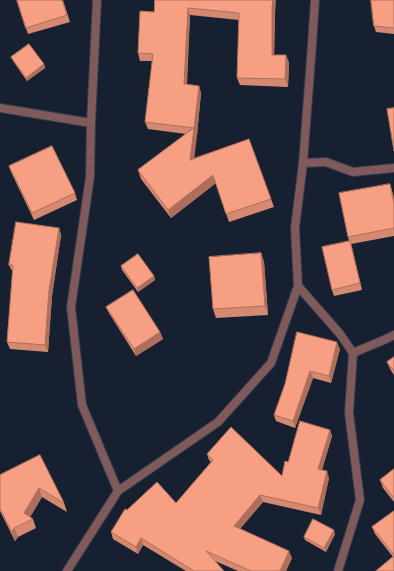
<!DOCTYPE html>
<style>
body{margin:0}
canvas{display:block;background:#162030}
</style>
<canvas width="394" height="571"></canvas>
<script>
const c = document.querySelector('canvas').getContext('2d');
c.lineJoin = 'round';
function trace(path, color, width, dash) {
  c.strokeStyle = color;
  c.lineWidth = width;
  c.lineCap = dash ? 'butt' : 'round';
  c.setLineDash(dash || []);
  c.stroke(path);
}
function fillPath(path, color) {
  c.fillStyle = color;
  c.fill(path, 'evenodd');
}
const minor = new Path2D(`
 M97,0l-6,123 -1,54 -19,130 11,98 36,86 100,-69 53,-59 27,-77
 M315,0l-3,45 -9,118 -8,65 3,58 42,48 13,19 -4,60 11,87 -22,71
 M0,108l91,15
 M303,163l23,-1 27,10 41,-4
 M353,353l33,-14 8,-4
 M67,571l51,-80`);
trace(minor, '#333d4c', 10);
trace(minor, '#805a5a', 8);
fillPath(new Path2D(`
 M63,0l7,22 -42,12 -2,-6z
 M155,0l120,16 -1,39 15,7 -1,25 -48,-2 -3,-7 2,-58 -49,-5 -3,69 12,2 2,7 -4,42h-1l-2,23 55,-19 25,68 -45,15 -13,-39 -45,35 -30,-39 -3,-9 48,-36 -38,-5 -3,-7 7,-61h-12l-2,-8 16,-41z
 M394,0v34l-18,-2 -2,-6z
 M11,57l33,7 1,4 -18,13 -14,-20z
 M9,166l66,27 2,7 -43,20 -23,-48z
 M390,184l4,14v38l-43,8 11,46 -28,6 -2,-6 17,-49 -1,-4z
 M59,228l2,7 -9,61 -4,56 -38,-3 -3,-7 6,-70 -1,-1 -3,-6z
 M261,253l3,9 4,53 -52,3 -3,-9z
 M121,266l33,10 1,4 -17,12 -16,-22z
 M106,307l54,25 3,7 -27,17 -27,-43z
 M340,349l-9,34 -18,-5 -18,50 -19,-7 -2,-6 11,-31z
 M394,357v18l-4,-6 -3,-7z
 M330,430l2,6 -10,34 7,8 -8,37 -58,-13 -23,27 52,29 -6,13h-48l-23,-10 9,10h-38l-43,-26 -5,9 -25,-15 -2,-7 16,-22 49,-7 35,-41 -2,-2 -2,-6 75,22 6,-14z
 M40,455l24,48 3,9 -25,-15 -12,20 3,2 3,9 -18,9 -3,4 -15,-30v-36z
 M394,469v33l-11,-14 -3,-8z
 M394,511v60l-1,-14 -18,-23 -3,-7z
 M335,534l-9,18 -21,-12 -1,-3z`), '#d48970');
fillPath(new Path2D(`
 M273,0h3l-1,16 -1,46 -2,-7v-47z
 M188,8l2,7 -4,77 -2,-8z
 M286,55l3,7 -1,25 -3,-8z
 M44,64l1,4 -18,13 -1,-3z
 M199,86l2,7 -4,42 -3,-7z
 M194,128l3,8 -4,32 -3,-8z
 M213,175l3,8 -45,35 -3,-8z
 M390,184l4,14v6z
 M59,228l2,7 -9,61 -4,56 -3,-7 4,-55z
 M350,241l2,6 10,43 -2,-7z
 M261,253l3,9 4,53 -3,-9z
 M154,276l1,4 -17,12 -1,-4z
 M160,332l3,7 -27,17 -2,-7z
 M337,342l3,7 -9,34 -2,-7z
 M310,371l3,7 -18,50 -2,-7z
 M330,430l2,6 -12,40 -2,-7z
 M327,471l2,7 -8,37 -3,-7z
 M39,488l3,9 -15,25 -3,-9z
 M260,495l3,7 -27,31 -2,-7z
 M14,528l4,9 -3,4 -3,-9z
 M334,530l1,4 -9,18 -2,-4z
 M141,538l2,7 -5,9 -2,-7z
 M289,551l3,7 -6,13h-6z`), '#ad6f5b');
const building = new Path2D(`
 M17,0h45l5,15 -41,13z
 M155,0h118l-1,8v47h14l-1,24 -48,-1 2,-65 -51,-5 -4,76 15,2 -5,42 -49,-6 8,-68 -15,-1 2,-42 14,1z
 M371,0h23v28l-20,-2z
 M29,44l15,20 -18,14 -15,-21z
 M394,108v43l-7,-42z
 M194,128l-4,32 59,-21 22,60 -45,15 -13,-39 -45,35 -30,-40z
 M52,146l23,47 -43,20 -23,-47z
 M390,184l4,20v24l-46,9 -9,-44z
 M16,222l43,6 -10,62 -4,55 -38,-3 6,-77h-4z
 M350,241l10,42 -28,7 -10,-43z
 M261,253l4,53 -52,3 -4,-52z
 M138,254l16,22 -17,12 -16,-22z
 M133,290l27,42 -26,17 -28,-42z
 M297,332l40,10 -8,34 -19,-5 -17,50 -19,-6 11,-31z
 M394,357v14l-7,-9z
 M300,421l30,9 -12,39 9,2 -9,37 -58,-13 -26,31 55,25 -9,20h-29l-45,-20 18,20h-30l-53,-33 -5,9 -25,-15 14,-23 2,1 30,-28 19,21 37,-43 -6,-6 24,-27 51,49 3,-15 3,1z
 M40,455l24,48 -25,-15 -15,25 9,6 -19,9 -2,4 -12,-23v-34z
 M394,469v29l-14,-18z
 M394,511v44l-22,-28z
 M313,519l21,11 -10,18 -20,-11z
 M394,556v15h-18z`);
fillPath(building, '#f79f82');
trace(building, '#ad6f5b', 1);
</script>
